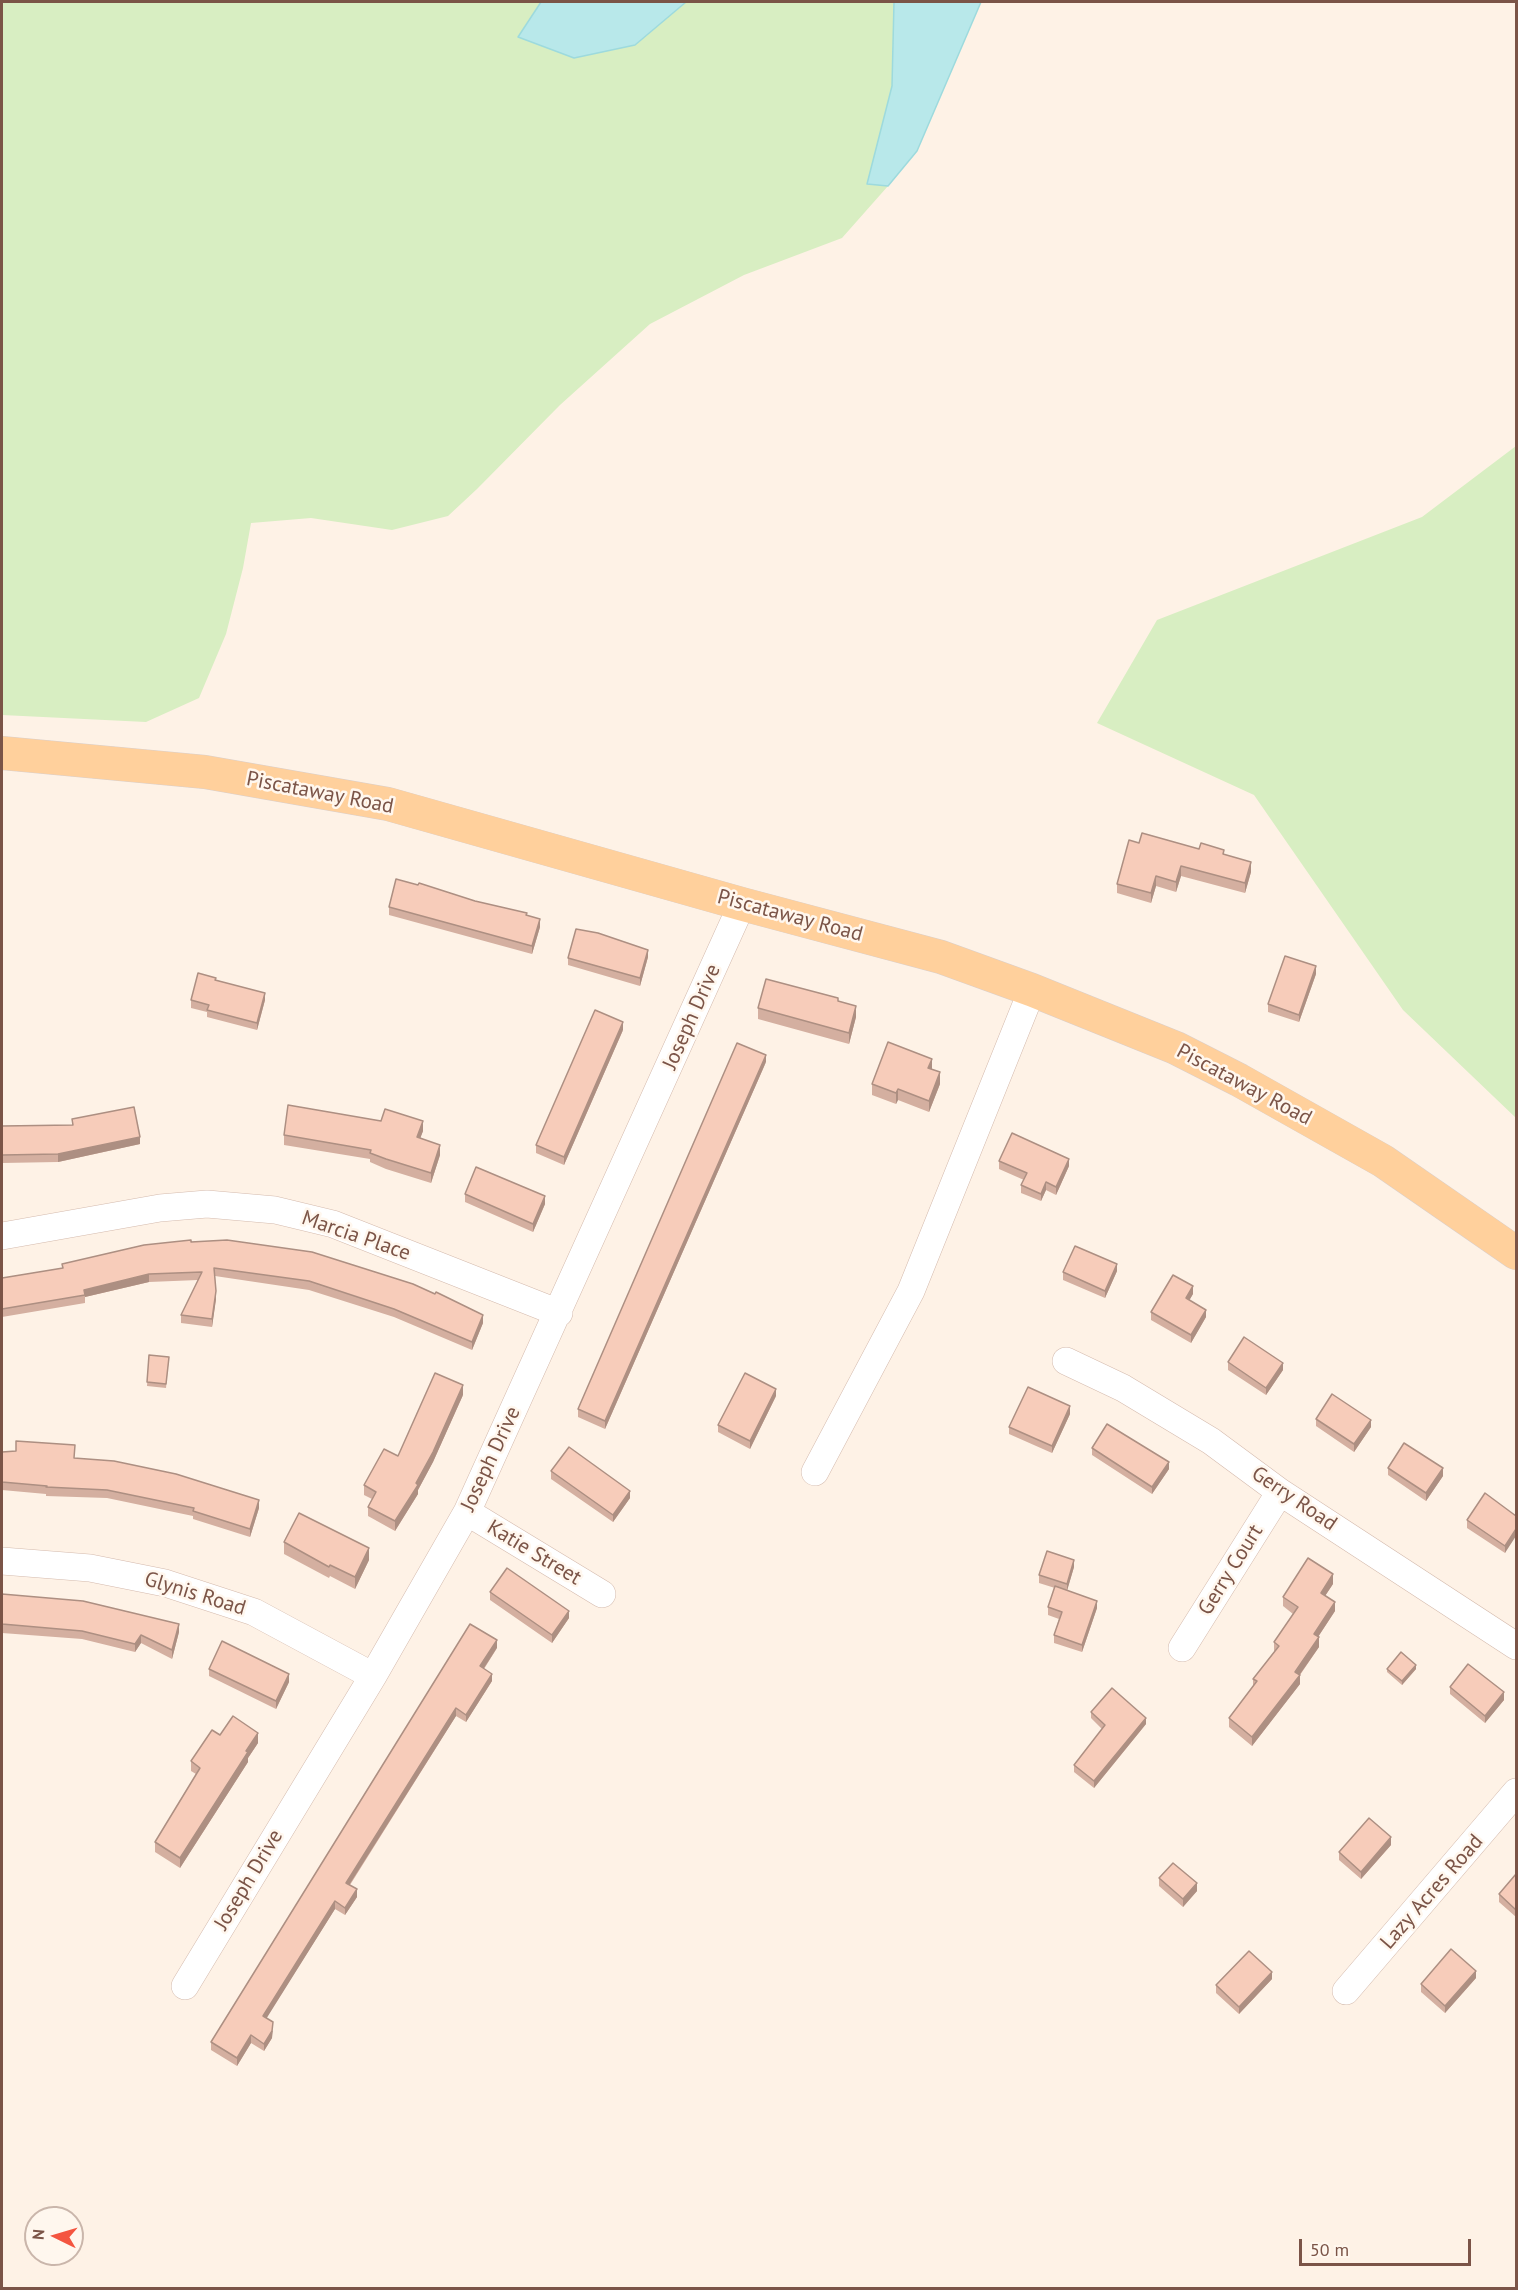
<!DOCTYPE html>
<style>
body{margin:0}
#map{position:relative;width:1518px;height:2290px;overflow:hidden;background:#fef2e6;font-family:"PT Sans",sans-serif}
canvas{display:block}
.frame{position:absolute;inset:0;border:3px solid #7b5447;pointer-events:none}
.north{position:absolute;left:24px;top:2206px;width:60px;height:60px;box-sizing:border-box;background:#fff7ee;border:2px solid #cab6ab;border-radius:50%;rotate:275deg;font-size:16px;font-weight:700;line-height:24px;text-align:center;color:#7b5447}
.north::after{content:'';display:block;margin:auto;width:21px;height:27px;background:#f45540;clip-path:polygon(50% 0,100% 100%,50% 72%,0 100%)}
.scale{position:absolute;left:1299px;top:2239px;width:172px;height:27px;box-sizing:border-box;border:3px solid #7b5447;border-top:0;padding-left:8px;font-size:18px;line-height:21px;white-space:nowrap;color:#7b5447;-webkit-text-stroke:4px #fff7ee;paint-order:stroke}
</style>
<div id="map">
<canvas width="1518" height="2290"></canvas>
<div class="frame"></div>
<div class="north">N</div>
<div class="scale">50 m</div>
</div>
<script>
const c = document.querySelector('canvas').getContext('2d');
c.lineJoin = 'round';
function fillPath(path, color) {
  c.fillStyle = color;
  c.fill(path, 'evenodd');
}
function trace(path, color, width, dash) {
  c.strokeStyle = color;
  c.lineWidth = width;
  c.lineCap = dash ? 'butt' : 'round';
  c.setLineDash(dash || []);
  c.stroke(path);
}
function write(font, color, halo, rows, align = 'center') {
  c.font = font + ' "PT Sans",sans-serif';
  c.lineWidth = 5;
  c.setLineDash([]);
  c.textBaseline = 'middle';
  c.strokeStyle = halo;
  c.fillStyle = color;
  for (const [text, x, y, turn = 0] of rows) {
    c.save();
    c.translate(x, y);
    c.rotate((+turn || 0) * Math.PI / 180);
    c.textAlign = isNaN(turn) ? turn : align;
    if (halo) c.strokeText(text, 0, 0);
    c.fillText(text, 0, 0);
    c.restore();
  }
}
fillPath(new Path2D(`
 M2,2h539l-23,35 117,8 51,-43h208l-2,84 -24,98 20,2 -46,52 -98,37 -94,49 -90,81 -83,84 -29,27 -56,14 -81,-12 -60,5 -8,45 -17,66 -27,64 -53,24 -144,-7z
 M1516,446v672l-113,-108 -149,-215 -157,-72 60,-103 265,-103z`), '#d8eec2');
const water = new Path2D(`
 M541,2h145l-51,43 -61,13 -56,-21z
 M894,2h87l-64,149 -29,35 -21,-2 25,-98z`);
fillPath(water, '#b8e8ea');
trace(water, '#9ddadd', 1.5);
const street = new Path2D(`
 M2,1236l158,-28 47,-4 68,6 58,14 226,89
 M1066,1361l57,27 88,53 69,51 236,154
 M815,1472l96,-181 121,-301
 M467,1512l135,82
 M2,1561l88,7 75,15 89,29 119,64
 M1182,1648l98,-156
 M185,1986l188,-310 94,-164 275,-608
 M1346,1991l170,-199`);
const primary = new Path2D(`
 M2,753l203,19 183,32 354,100 199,53 91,33 144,58 63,32 144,81 133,92`);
trace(street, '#d4baad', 28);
trace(primary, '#dacfcb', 34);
trace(street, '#fff', 27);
trace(primary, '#ffd09c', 33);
fillPath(new Path2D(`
 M1139,843l60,6 25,5 27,18 -6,21 -64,-17 -5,16 -20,-6 -5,17 -34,-10v-9z
 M475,901l52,15 13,11 -8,27 -143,-39v-8z
 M648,957l-8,29 -72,-21v-7z
 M1316,974l-17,48 -31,-10v-8z
 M216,980l49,20 -8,30 -50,-13v-5l-16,-4v-8z
 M838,1001l18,16 -7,27 -91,-25v-11z
 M623,1030l-59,135 -28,-12v-8z
 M766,1062l-161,367 -27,-12v-8z
 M932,1070l8,14 -11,28 -31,-12 -2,4 -24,-9v-11z
 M72,1119l68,25 -82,18 -56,1v-37l70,-1z
 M423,1131l-3,7 20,17 -9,28 -45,-14 -16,-7v-3l-86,-14v-10z
 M999,1161l70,5 -13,29 -10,-5 -5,11 -20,-8v-8l3,-5 -25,-11z
 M465,1194l80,10 -12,28 -68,-30z
 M191,1242l292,81 -11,27 -78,-33 -85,-27 -94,-14 1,23 -4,28 -31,-4v-8l17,-35 -49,2 -64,15v6l-83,14v-39l60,-9v-5z
 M1117,1271l-12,27 -42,-18v-8z
 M1193,1294l-4,6 17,17 -15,26 -40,-23v-8z
 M149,1355l20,2 -3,31 -19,-2z
 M1228,1362l55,8 -17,25 -38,-25z
 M463,1395l-30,67 -15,28v4l-23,37 -27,-15v-9l4,-8 -8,-4v-10l34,-29z
 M776,1396l-26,53 -32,-17v-7z
 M1070,1414l-18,39 -43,-19v-7z
 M1316,1419l55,8 -17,25 -38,-26z
 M1092,1448l77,21 -17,25 -60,-39z
 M16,1451l59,7 184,50 -9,29 -57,-18v-3l-86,-18 -61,-2v-2l-44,-4v-38z
 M1388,1468l55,8 -17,25 -38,-26z
 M551,1471l79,27 -17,24 -62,-43z
 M1516,1516l-11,37 -38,-25v-8z
 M284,1542l85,18 -14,29 -25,-13 -1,2 -45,-24z
 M1074,1567l-7,23 30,18 -15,44 -28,-9v-8l5,-16 -11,-4v-8l7,-19 -16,-5v-8z
 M1333,1584l-8,12 10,15 -17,26 1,10 -19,28v9l-48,62 -23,-19v-9l24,-32v-7l21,-27v-10l19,-28 -10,-8v-9z
 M490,1592l79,26 -17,25 -62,-43z
 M2,1597l177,35 -7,27 -31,-16 -6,9 -53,-13 -80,-6z
 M497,1648l-13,21 8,12 -26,41 -10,-6 -106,169 7,12 -12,18 -10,-6 -69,109 6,20 -8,13 -13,-8 -14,23 -26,-16v-8z
 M209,1669l80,13 -13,27 -67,-33z
 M1387,1669h29l-14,16 -15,-13z
 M1450,1687l54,13 -19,23 -35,-29z
 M1091,1712l55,12 -52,64 -20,-16v-7l28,-36 -11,-11z
 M220,1735l38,8 -10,15v4l-68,106 -25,-16v-10l41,-68 -5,-3v-10z
 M1391,1845l-30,34 -22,-19v-8z
 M1516,1874v43l-17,-15v-8z
 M1159,1878l38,13 -14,16 -24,-21z
 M1476,1978l-31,35 -24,-21v-8z
 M1272,1979l-33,35 -23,-21v-8z`), '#d4afa0');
fillPath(new Path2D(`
 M1251,862v10l-6,21v-10z
 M1181,866v10l-5,16v-10z
 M1156,876v10l-5,17v-10z
 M540,919v8l-8,27v-8z
 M648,950v7l-8,29v-8z
 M1316,966v8l-17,48v-7z
 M265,993v7l-8,30v-7z
 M856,1006v11l-7,27v-11z
 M623,1022v8l-59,135v-8z
 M766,1055v7l-161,367v-8z
 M932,1059v11l-4,-2z
 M940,1072v12l-11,28v-11z
 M898,1089v11l-2,4v-11z
 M423,1121v10l-6,16v-10z
 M140,1137v7l-82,18v-8z
 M440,1145v10l-9,28v-10z
 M1069,1159v7l-13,29v-8z
 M1046,1182v8l-5,11v-7z
 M545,1196v8l-12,28v-8z
 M1117,1264v7l-12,27v-7z
 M149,1274v8l-64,15 -1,-7z
 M1193,1286v8l-7,12v-8z
 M216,1291v8l-4,28v-8z
 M1206,1310v7l-15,26v-8z
 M483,1315v8l-11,27v-8z
 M1283,1363v7l-17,25v-7z
 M463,1385v10l-30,67 -15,28v4l-23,37v-10l21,-38z
 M776,1389v7l-26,53v-8z
 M1070,1406v8l-18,39v-7z
 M1371,1420v7l-17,25v-8z
 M1169,1462v7l-17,25v-7z
 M1443,1468v8l-17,25v-8z
 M630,1491v7l-17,24v-7z
 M259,1500v8l-9,29v-8z
 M1516,1529v7l-11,17v-7z
 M369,1548v12l-14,29v-12z
 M1074,1560v7l-7,24v-7z
 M1333,1574v10l-12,18v-9z
 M1097,1601v7l-15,44v-7z
 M1335,1602v9l-21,32v-9z
 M569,1611v7l-17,25v-8z
 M179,1624v8l-7,27v-9z
 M141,1635v8l-6,9v-8z
 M1319,1637v10l-21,30 2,-2v9l-48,62v-9z
 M497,1640v8l-17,26v-8z
 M1416,1665v4l-14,16v-4z
 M289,1674v8l-13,27v-8z
 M492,1674v7l-26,41v-7z
 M1504,1692v8l-19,23v-7z
 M456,1708v8l-110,174v-7l13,-22z
 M1146,1718v6l-52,64v-7z
 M258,1733v10l-10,15v4l-68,106v-10l66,-107z
 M1391,1837v8l-30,34v-7z
 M1197,1883v8l-14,16v-8z
 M357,1889v8l-12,18v-7z
 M335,1901v8l-72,115v-8z
 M1476,1971v7l-31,35v-7z
 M1272,1972v7l-33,35v-7z
 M273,2030l-1,8 -8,13v-7z
 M251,2035v8l-14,23v-8z`), '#ad8f82');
const building = new Path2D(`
 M1142,833l57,16 2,-6 23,7 -1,4 28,8 -6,21 -64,-17 -5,16 -20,-6 -5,17 -34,-9 12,-44 10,3z
 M396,879l22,6 1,-2 56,18 52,12 -1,2 14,4 -8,27 -143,-39z
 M576,929l22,4 50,17 -8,28 -72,-20z
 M1285,956l31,10 -17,49 -31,-11z
 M198,973l18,5 -1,2 50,13 -8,30 -50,-13 2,-5 -18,-5z
 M766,979l72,19v3l18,5 -7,27 -91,-25z
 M595,1010l28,12 -59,135 -28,-12z
 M888,1042l44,17 -4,9 12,4 -11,29 -31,-12 -2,4 -24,-9z
 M737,1043l29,12 -161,366 -27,-12z
 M288,1105l93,16 4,-12 38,12 -6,16 23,8 -9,28 -45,-14 -16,-6 1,-3 -87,-15z
 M134,1107l6,30 -82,17 -56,1v-29l71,-1 -1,-6z
 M1012,1133l57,26 -13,28 -10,-5 -5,12 -20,-9 6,-12 -28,-12z
 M476,1167l69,29 -12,28 -68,-30z
 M191,1240v2l36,-2 85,12 101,32 22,10 1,-2 47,23 -11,27 -78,-33 -85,-28 -95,-13 2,23 -4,28 -31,-4 21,-43 -53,2 -65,16 1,5 -83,14v-31l61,-10 -1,-4 82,-19z
 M1075,1246l42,18 -12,27 -42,-19z
 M1173,1275l20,11 -7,12 20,12 -15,25 -40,-23z
 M1244,1337l39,26 -17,25 -38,-26z
 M149,1355l20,2 -3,27 -19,-2z
 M435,1373l28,12 -30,67 -17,31 2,2 -23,36 -27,-14 8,-15 -12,-7 20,-36 14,7z
 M745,1373l31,16 -26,52 -32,-16z
 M1028,1387l42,19 -18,40 -43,-19z
 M1332,1394l39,26 -17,24 -38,-25z
 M1107,1424l62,38 -17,25 -60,-39z
 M16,1441l59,4 -1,13 40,3 62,13 83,26 -9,29 -57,-18 1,-3 -87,-18 -61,-3 1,-1 -45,-4v-30l14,-1z
 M1404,1443l39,25 -17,25 -38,-25z
 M569,1447l61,44 -17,24 -62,-44z
 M1485,1493l31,23v13l-11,17 -38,-26z
 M299,1513l70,35 -14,29 -25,-12 -1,2 -45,-25z
 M1047,1551l27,9 -7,24 -28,-9z
 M1308,1558l25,16 -12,19 14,9 -21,32 5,3 -24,35 5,3 -48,62 -23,-19 28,-37 -4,-2 26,-33 -5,-4 24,-35 -15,-10z
 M507,1568l62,43 -17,24 -62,-43z
 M1055,1586l42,15 -15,44 -28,-10 8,-23 -14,-5z
 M2,1594l81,7 96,23 -7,26 -31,-15 -6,9 -53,-13 -80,-7z
 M470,1624l27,16 -17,26 12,8 -26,41 -10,-7 -110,175 11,6 -12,19 -10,-7 -72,115 10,6 -1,9 -8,13 -13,-9 -14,23 -26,-16z
 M222,1641l67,33 -13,27 -67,-32z
 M1401,1652l15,13 -14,16 -15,-12z
 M1468,1664l36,28 -19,24 -35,-29z
 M1112,1688l34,30 -52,63 -20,-16 31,-40 -14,-13z
 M233,1716l25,17 -12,18 2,1 -68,106 -25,-16 45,-74 -9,-7 21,-31 8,5z
 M1369,1818l22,19 -30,35 -22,-20z
 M1173,1863l24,20 -14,16 -24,-21z
 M1516,1874v36l-17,-16z
 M1451,1949l25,22 -31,35 -24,-22z
 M1249,1951l23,21 -33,35 -23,-22z`);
fillPath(building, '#f7ccba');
trace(building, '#ad8f82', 1.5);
write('21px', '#7b5447', '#fff7ee', [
 ["Piscataway Road",320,793,11],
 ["Piscataway Road",790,916,15],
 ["Joseph Drive",692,1017,-66],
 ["Piscataway Road",1244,1085,28],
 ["Marcia Place",356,1236,19],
 ["Joseph Drive",491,1459,-65],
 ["Gerry Road",1294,1499,34],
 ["Katie Street",534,1553,31],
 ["Gerry Court",1231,1570,-58],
 ["Glynis Road",195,1594,17],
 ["Joseph Drive",249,1880,-59],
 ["Lazy Acres Road",1432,1892,-49]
]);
</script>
